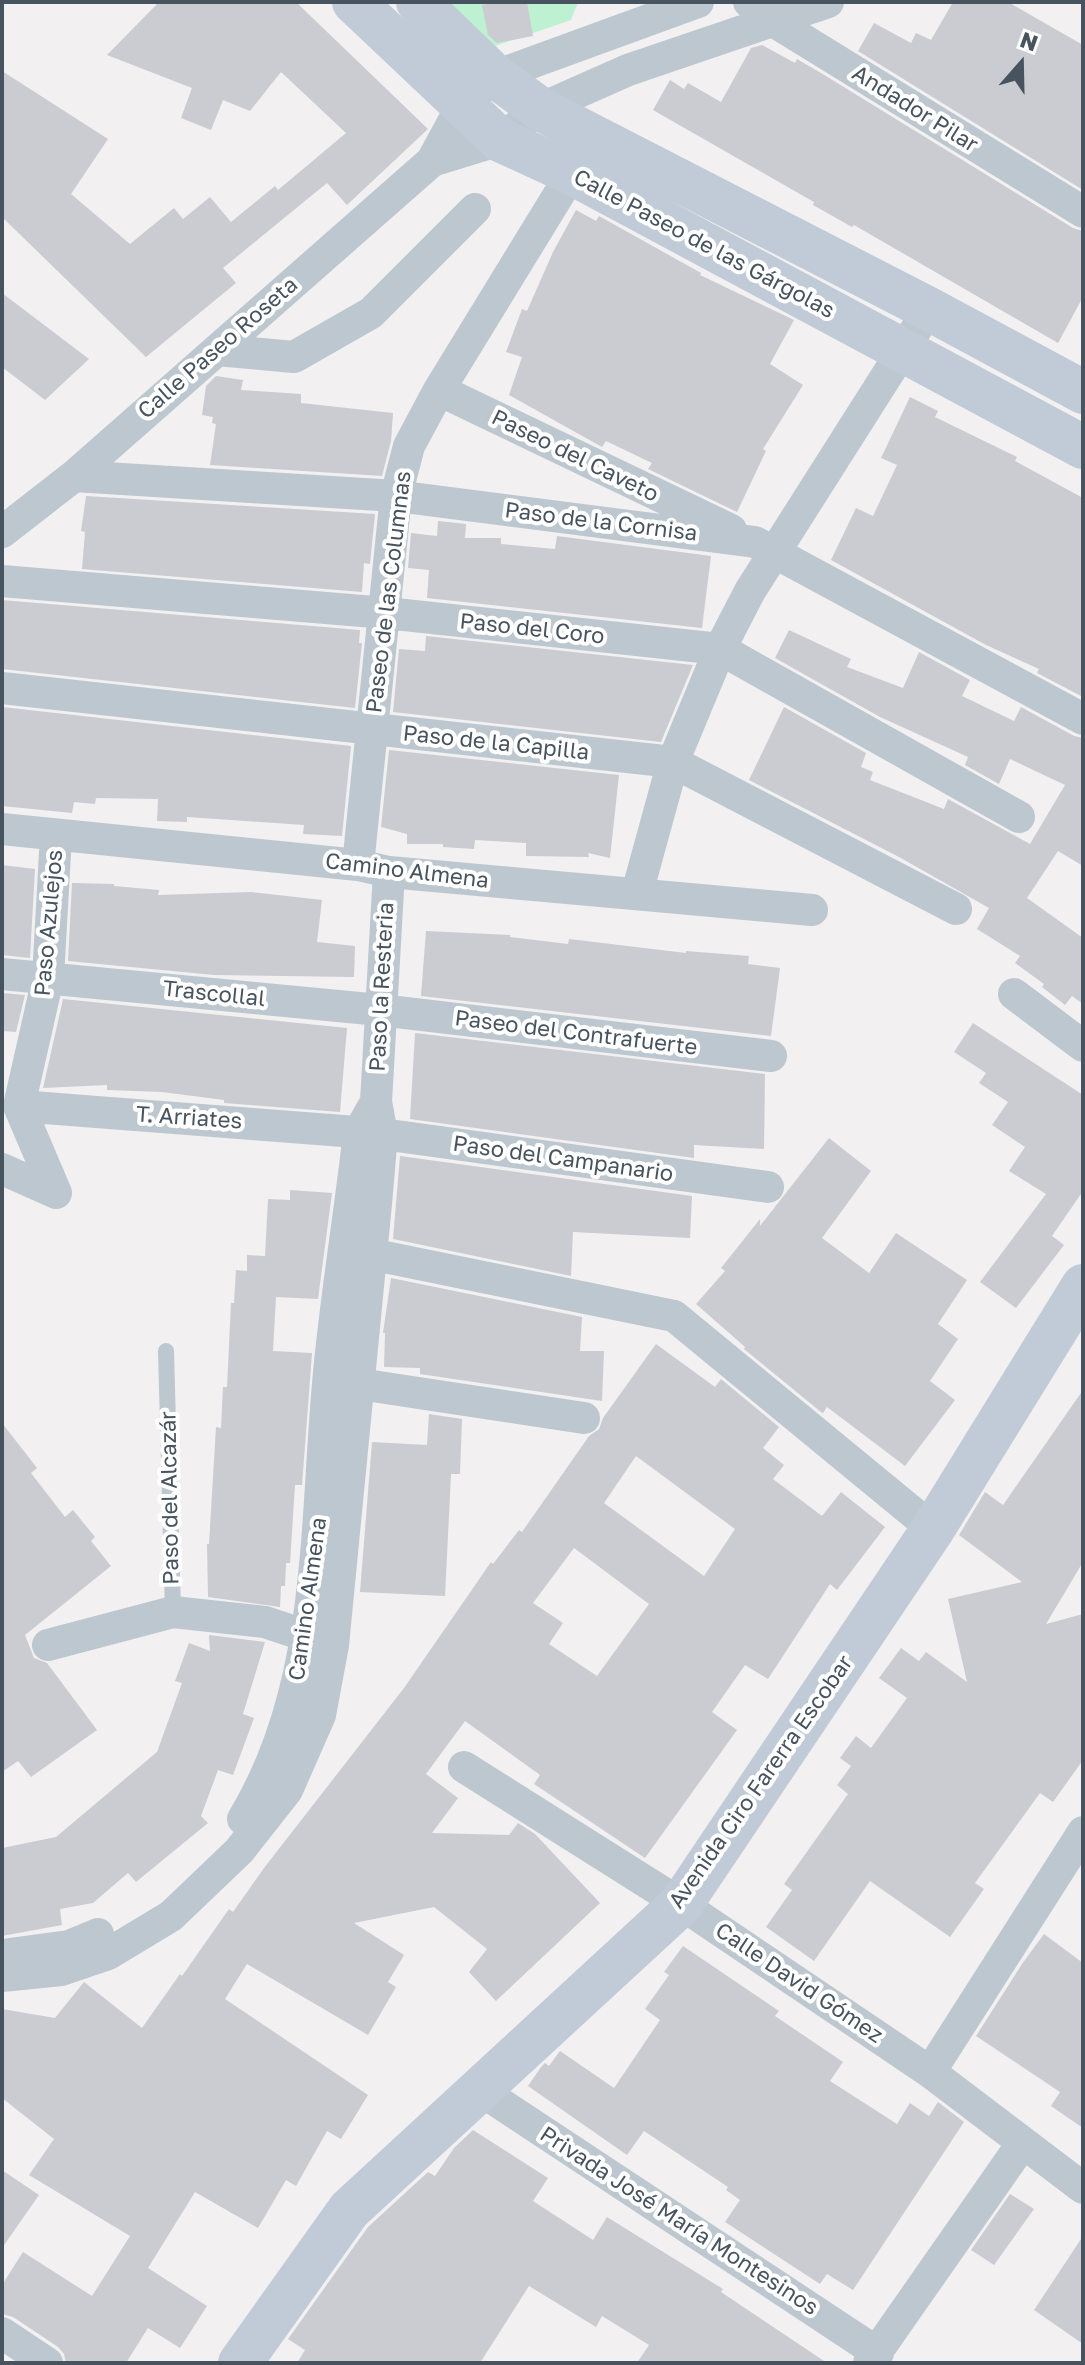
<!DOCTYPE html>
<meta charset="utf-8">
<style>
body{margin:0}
#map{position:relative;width:1085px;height:2365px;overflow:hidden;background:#f2f0f0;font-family:"Golos Text",sans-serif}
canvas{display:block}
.frame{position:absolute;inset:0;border:4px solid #47535e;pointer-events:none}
.north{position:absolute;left:981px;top:24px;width:80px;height:80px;-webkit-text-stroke:6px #fff;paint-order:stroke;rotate:20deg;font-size:22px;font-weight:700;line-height:32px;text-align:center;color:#47535e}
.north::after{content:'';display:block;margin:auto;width:28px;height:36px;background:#47535e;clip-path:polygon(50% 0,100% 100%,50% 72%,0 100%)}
</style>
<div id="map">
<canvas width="1085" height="2365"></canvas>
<div class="frame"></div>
<div class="north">N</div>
</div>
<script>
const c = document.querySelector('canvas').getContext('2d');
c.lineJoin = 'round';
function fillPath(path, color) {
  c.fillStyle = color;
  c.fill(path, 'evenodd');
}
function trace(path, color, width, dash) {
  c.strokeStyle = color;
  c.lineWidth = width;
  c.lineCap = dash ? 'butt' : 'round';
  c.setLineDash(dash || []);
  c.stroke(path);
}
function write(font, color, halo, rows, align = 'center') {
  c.font = font + ' "Golos Text",sans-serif';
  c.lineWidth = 8;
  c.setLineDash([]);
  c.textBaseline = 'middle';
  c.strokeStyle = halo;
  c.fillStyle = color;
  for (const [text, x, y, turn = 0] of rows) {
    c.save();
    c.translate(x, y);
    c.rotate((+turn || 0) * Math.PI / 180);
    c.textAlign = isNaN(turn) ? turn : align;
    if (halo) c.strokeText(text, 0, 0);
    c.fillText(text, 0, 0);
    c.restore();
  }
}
fillPath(new Path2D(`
 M448,2h130l-7,18 -76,26z`), '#bdf1d1');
fillPath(new Path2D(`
 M159,2h137l132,127 -81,76 -20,-22 -104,85 13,15 -90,74 -144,-140v-146l106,68 -37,55 59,50 44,-36 9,11 27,-22 21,25 44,-36 3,4 68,-57 -65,-61 -31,39 -27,-11 -12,30 -30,-12 11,-30 -85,-33z
 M496,2h31l6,34 -36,7 -9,-8 -6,-30z
 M953,2h55l75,43v145l-225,-139 16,-28 37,20 5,-10 15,7z
 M762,45l33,18 2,-4 24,14 252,155 10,3v66l-25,46 -204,-118 -2,2 -39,-22 1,-3 -161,-92 17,-30 14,9 4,-6 33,19 30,-54z
 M576,210l20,11 3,-5 102,57 -1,2 94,45 -24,44 33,21 -40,64 3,2 -29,61 -89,-43 4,-6 -46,-22 -4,6 -93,-52 13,-38 -16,-5 16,-43 5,2 26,-59z
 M2,293l87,66 -44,41 -43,-33z
 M216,376l27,4 -2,10 60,4v9l92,10 -2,28 -9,35 -172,-11 6,-41 -4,-1 1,-6 -11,-2 4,-29z
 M910,397l28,14 -3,6 82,40 -2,4 68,37v199l-46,-24 2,-4 -53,-24 -155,-85 25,-52 17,8 24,-51 -16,-7z
 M86,496l289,18 -5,50 -6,-1 -2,29 -280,-23 3,-37 -4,-1z
 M438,521l28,3 -1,14h36v6l54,5 2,-13 154,20 -9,72 -275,-30 2,-28 -21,-2 3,-35 26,3z
 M2,600l358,30 -1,13h3l-7,65 -353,-39z
 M789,630l62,29 -4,8 56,21 16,-36 51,28 -8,16 52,25 7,-14 53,29 9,2v128l-25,-15 -31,47 56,40v66l-11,-8 -7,9 -23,-18 2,-3 -29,-21 5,-7 -43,-27 12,-21 -90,-51 -150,-77 35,-73 82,46 -5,14 12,5 -3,8 74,29 4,-10 82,45 35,-59 -55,-26 -11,25 -34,-19 3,-8 -88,-40 -105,-59z
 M426,636l267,29 -32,77 -268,-30 6,-63 26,2z
 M2,707l349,39 -9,90 -39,-2 1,-9 -117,-8v5l-30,-1 1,-22 -62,-1 -1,6 -21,-2 -2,11 -70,-7z
 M389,750l230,25 -9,83 -22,-5 1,4 -63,-1v-13l-51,-3 -1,9 -31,-2v-3h-36v-10l-26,-7z
 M2,865l33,4 -5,89 -28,-3z
 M72,883l42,1v2l45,4 -1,5 93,-3 71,8 -5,42 38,4 -1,31 -140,-2 -146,-14z
 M426,931l84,4v2l58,7 1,-5 117,14v-2l63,5 -1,8 32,4 -9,68 -350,-40z
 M2,993l23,2 -9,37 -14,-1z
 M63,999l284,29 -7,84 -116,-9v-3l-62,-8 -55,-2v-5l-64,3z
 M973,1023l110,72v96l-31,45 12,9 -48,63 -36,-26 66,-88 -37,-23 16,-24 -33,-22 16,-23 -29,-19 7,-10 -32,-21z
 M415,1033l350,41 -1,75 -70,-4v13l-284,-39z
 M829,1138l42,33 -49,67 47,35 27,-40 71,47 -29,44 20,15 -28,42 25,19 -50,66 -78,-59 -4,6 -2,-1 -77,-63 1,-2 -49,-43 29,-33 -4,-3 39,-49v7z
 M400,1156l292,40 -2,42 -117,-6 -2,44 -178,-37z
 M290,1190l42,3 -14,106 -42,-2 -3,54 39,2 -10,132h-7l-5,78h-4l-1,23h-4l-1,21 -72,-10 -1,-53h2l7,-117 5,1 2,-41h4l4,-84h3l2,-33 11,1v-16l18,1 3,-57 22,1z
 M391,1278l191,39 -2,34h24l-2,50 -182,-27v-6l-36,-1 1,-34h-2z
 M656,1344l59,43 6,-8 58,48 -16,21 21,17 -11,14 49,37 19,-24 44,35 -48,63 -7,-6 -62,95 -23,-14 -33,47 25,18 -92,128 -111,-74 6,-9 -75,-54 -39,53 32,24 -26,35 77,2 9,-12 17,11 65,69 -104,98 -27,-29 18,-23 -53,-42 -80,16 50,32 -16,27 8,5 -28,48 -121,-71 -22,35 143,96 -27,44 -14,-8 -31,55 -10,-6 -28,48 -63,-36 -47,76 59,38 -27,42 -32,-20 -22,35h-60l-2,-9 -6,-7 -45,-30 -11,-3v-29l21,-33 69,44 38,-60 -101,-61 25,-36 -52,-41v-89l53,9 29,-36 58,46 38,-54 2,2 47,-67 4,3 31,-44 140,-180 87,-126 2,2 26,-34 3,2 67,-96 10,-7 4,-11zM636,1456l99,73 -31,47 -100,-73zM574,1548l75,56 -52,72 -48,-32 14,-21 -30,-20z
 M1083,1390v172l-37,62 37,-10v146l-30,42 -13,-9 -65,90 9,6 -34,48 -80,-56 -56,80 -48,-34 26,-37 -8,-6 64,-90 -11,-9 14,-19 -11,-8 16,-22 15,12 36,-50 -28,-20 22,-30 18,13 7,-9 41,30 -19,-83 74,-17 -63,-47 26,-43 18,13z
 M429,1414l33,5 -2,55h-9l-6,122 -85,-4 12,-150 55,3z
 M2,1423l35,45 -6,5 34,44 8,-7 22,27 -4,4 20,25 -86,69 9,23 13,5 50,67 -66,47 -13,-16 -16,11z
 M209,1635l56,7 -22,72 11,4 -21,57 -15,-5 -17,46 7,7 -72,59 -8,-9 -35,30 -33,6 2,16 -60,11v-88l54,-11 101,-85 25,-69 -7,-2 14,-38 21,8z
 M1044,1934l39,29v165l-32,-22 9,-14 -84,-56 46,-72z
 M683,1946l96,65 -4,5 68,46 -13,19 67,43 13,-21 19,13 9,-14 26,20 -111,168 -26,-16 -7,10 -95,-62 15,-22 -14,-10 2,-3 -84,-56 -17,24 -99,-69 13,-19 4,-4 4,3 11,-15 54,37 46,-68 -15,-11 24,-34 -5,-3z
 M473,2130l75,48 -15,23 60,39 14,-23 116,72 -2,3 106,71h-190l12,-18 -47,-29 -6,11 -67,-41 -49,77h-183l8,-13 -17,-11 80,-112 60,-55 7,4 19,-28z
 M2,2170l37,25 -37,53z
 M1010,2194l24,15 -40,56 -23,-15z
 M1083,2236v108l-49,-34z`), '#caccd2');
trace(new Path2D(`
 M166,1351l7,261`), '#bdc7cf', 16);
trace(new Path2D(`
 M749,2l24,19 310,191
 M432,161l68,-21 40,-31 88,-39 200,-68
 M217,350l77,7 77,-44 104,-104
 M439,390l292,140
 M74,476l322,20 359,46 328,177
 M2,532l72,-56 358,-315 31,-57 32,-28 203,-74
 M2,581l384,32 334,36 299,168
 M2,688l671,74 283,147
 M2,829l356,36 31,7 423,38
 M56,835l-8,143 -29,128 37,87
 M358,865l38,-369 13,-50 30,-56 133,-217
 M637,893l36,-131 47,-113 30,-58 179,-282
 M2,974l378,36 391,46
 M1014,994l69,52
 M19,1106l363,28 386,53
 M2,1169l54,24
 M370,1254l304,62 259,213
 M359,1384l225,34
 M48,1645l125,-33 92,10 42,14
 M464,1767l217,137 249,168 153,116
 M243,1819c79,-130 72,-287 85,-435 7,-84 22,-168 31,-252l17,-30
 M2,1955l67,-9 29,-12
 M2,1976l59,-6 47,-16 63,-38 68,-65 48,-61 33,-75 13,-70 43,-441 6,-70 -6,-32 13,-230
 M930,2072l153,-240
 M480,2090l398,263
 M2,2333l45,30
 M869,2363l153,-219`), '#bdc7cf', 32);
trace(new Path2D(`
 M354,2l146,138 72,33 511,274
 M418,2l77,74 45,33 389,200 154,83
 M240,2363l109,-153 332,-306 252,-375 150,-243`), '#c0cbd7', 44);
write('22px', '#47535e', '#fff', [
 ["Andador Pilar",915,109,32],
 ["Calle Paseo de las Gárgolas",704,244,28],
 ["Calle Paseo Roseta",218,348,-41],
 ["Paseo del Caveto",575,456,26],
 ["Paso de la Cornisa",601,522,7],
 ["Paseo de las Columnas",389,592,-83],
 ["Paso del Coro",532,629,6],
 ["Paso de la Capilla",496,743,6],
 ["Camino Almena",407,871,7],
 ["Paso Azulejos",49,923,-85],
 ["Paso la Resteria",382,987,-87],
 ["Trascollal",214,994,6],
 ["Paseo del Contrafuerte",576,1033,7],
 ["T. Arriates",189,1118,4],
 ["Paso del Campanario",563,1159,8],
 ["Paso del Alcazár",170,1498,-91],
 ["Camino Almena",308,1599,-82],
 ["Avenida Ciro Farerra Escobar",761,1782,-55],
 ["Calle David Gómez",799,1983,34],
 ["Privada José María Montesinos",679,2221,33]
]);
</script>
